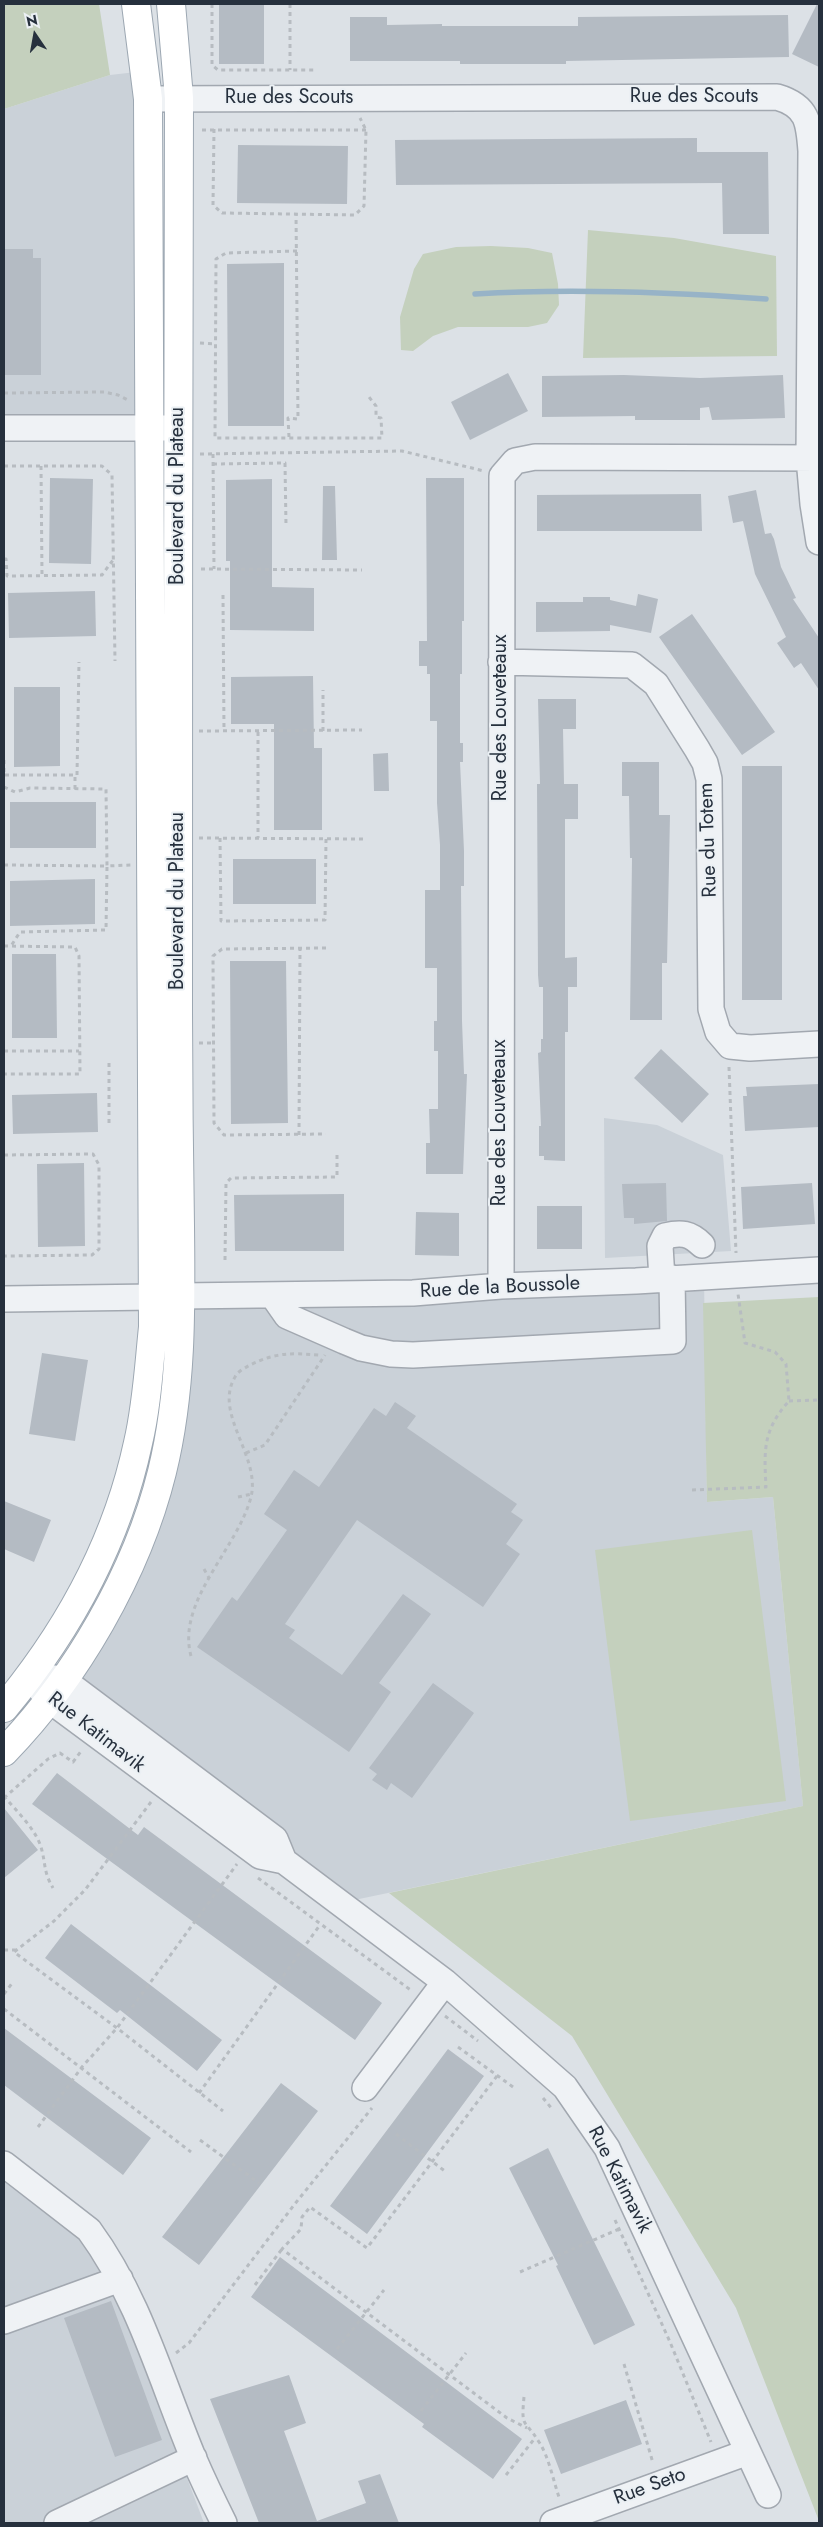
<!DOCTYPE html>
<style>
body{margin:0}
#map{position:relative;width:823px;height:2527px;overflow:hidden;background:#dce1e6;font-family:Jost,sans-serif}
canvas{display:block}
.frame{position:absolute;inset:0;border:5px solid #26303d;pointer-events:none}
.north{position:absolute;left:10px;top:10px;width:50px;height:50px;-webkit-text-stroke:4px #ebf0f4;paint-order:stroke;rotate:348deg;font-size:14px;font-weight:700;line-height:20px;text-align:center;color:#26303d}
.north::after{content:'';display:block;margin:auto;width:18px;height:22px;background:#26303d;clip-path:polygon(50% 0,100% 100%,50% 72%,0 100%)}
</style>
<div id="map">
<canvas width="823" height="2527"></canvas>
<div class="frame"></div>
<div class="north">N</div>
</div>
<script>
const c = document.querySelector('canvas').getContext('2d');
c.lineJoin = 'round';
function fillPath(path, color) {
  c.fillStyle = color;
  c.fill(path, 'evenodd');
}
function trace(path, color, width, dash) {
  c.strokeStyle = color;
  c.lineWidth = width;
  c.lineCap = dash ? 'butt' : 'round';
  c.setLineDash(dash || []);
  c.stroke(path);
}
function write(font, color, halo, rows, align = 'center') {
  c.font = font + ' Jost,sans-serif';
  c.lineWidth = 4;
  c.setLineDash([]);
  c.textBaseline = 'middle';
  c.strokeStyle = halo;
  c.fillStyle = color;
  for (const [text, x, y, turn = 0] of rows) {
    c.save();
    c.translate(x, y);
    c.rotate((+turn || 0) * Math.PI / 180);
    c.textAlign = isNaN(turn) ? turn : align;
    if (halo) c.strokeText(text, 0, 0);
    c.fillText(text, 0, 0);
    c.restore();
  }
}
fillPath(new Path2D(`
 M145,71l4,357h-145v-319l106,-34z
 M604,1118l53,7 66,30 8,96 -126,7z
 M704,1276l3,226 66,-5 30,309 -463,97 -278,-224 88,-168 31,-215z
 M4,2178l87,65 29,58 84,222h-200z`), '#cad1d8');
fillPath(new Path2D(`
 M4,4h95l11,71 -106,34z
 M588,230l86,8 102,18 1,100 -194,2z
 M491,246l37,2 24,5 6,31 1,21 -12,18 -19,4h-70l-25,9 -20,15 -12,-1 -1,-33 14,-48 9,-15 33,-7z
 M819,1297v1224l-83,-213 -164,-272 -183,-143 414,-87 -30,-309 -66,5 -4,-199z
 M752,1530l34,271 -156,20 -35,-271z`), '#c4d0bd');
trace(new Path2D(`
 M475,294c97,-6 194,-2 291,5`), '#97b3c7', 5.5);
fillPath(new Path2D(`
 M219,4h45v60h-45z
 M817,4h2v63l-27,-13z
 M788,15l1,42 -223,4v3h-106v-3h-110v-44h37v8l55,-1v2h136v-9z
 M697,138v14h71l1,82h-46l-1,-51 -326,2 -1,-45z
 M238,145l110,1 -1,58 -110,-1z
 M4,249h29v9h8v117h-37z
 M284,263v163h-56l-1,-162z
 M508,373l20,38 -58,29 -19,-38z
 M624,375l76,3 83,-3 2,43 -73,2 -3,-13 -9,1v12h-65v-4l-93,1v-41z
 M50,478l43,1 -2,85 -42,-1z
 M426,478h38v143h-2v53h-2v69h3v19h-3l4,89v35h-3l1,135 2,53h3l-4,100h-37v-31h4l-1,-34h9v-58h-4v-30h3v-53h-12v-78h15v-45l-3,-42v-82h-7v-47h-3v-8h-8v-25h8z
 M272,479v108l42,1v43l-84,-1v-69h-4v-81z
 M323,486h12l2,74h-15z
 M756,490l9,44 6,-1 3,6 7,28 15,31 -3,1 26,39v52l-18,-27 -7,5 -17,-25 9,-6 -31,-63 -12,-53 -10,2 -5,-27z
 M701,494l1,37h-165v-36z
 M95,591l1,45 -87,2 -1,-45z
 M638,594l20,5 -7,34 -41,-8v6l-74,1v-30h47v-5h27v3l26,6z
 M692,614l83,118 -33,23 -83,-118z
 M313,676l1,72h8v82h-48v-106h-43v-47z
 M14,687h46v79l-46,1z
 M538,699h38v30h-13l1,55h14v35h-13v139l12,-1v30h-9v45h-3v129l-21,-1v-4h-5v-30h2l-3,-73 3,-1v-13h2v-52h-4l-1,-12 -1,-191h3z
 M388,753l1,38h-15l-1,-37z
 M622,762h37v53h11l-3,148h-5v57h-32l2,-162h-2l-1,-62h-7z
 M742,766h40v234h-40z
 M10,802h86v46h-86z
 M233,859h83v45h-83z
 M95,879v45l-85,2v-45z
 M12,954h44l1,84h-45z
 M230,961h56l2,162 -57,1z
 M661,1049l48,45 -27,29 -48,-45z
 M819,1084v43l-74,4 -2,-35h4l-1,-9z
 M97,1093l1,39 -85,2 -1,-39z
 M84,1163l1,83 -47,1 -1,-83z
 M666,1183l1,38 -33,3v-6h-10l-2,-34z
 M812,1183l3,41 -72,5 -2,-42z
 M344,1194v57h-109l-1,-56z
 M537,1206h45v43h-45z
 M416,1212l43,1v43l-44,-1z
 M42,1353l46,7 -13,81 -46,-7z
 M395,1402l21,14 -9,12 110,76 -6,8 12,8 -17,24 14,10 -37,53 -126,-87 -72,104 10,6 -6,8 53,37 61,-81 28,20 -52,69 12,9 -42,60 -152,-105 35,-50 5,4 50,-71 -23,-16 30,-44 25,17 55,-79 12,8z
 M4,1501l47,19 -17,42 -30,-13z
 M433,1683l41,30 -62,85 -21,-15 -4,7 -15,-10 5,-6 -8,-6z
 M57,1773l81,62 6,-8 238,176 -27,37 -323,-236z
 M4,1808l34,42 -34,28z
 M71,1924l151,116 -25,31 -77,-61 -3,3 -72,-55z
 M4,2028l147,110 -28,37 -119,-90z
 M448,2049l36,27 -117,158 -37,-28z
 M281,2083l37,28 -119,154 -37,-28z
 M548,2148l87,177 -41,20 -38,-79 2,-1 -49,-97z
 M280,2257l242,182 -29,40 -71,-52 2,-3 -173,-127z
 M111,2301l51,139 -47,17 -51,-139z
 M289,2375l17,48 -22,8 33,90 49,-18 -8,-22 22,-7 19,49h-140l-49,-124z
 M626,2400l16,44 -81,30 -17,-44z`), '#b4bbc3');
const minor = new Path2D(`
 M148,99l629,-2c31,9 32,26 34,54l-2,307 4,46 6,38
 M4,428h166
 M501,662l131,3 24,19 41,65 8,14 4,16 2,230 7,23 12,14 20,2 69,-4
 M662,1279l-2,-33 5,-10c16,-4 25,-3 37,9
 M501,1286l1,-810 13,-15 20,-4 284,1
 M181,1296l232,-3 88,-7 135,-5 183,-11
 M273,1296l14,20 57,25 17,7 30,6 22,1 260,-14 -1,-63
 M4,1299l150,-2
 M30,1676l18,23 212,157 24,5 161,121 120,105 42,61 161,347
 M45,1677l17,2 213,160 9,22
 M365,2088l80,-106
 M4,2164l85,66c50,68 72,150 104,227 10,23 20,44 31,66
 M4,2321l116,-42
 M57,2523l137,-65
 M553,2523l195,-71`);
const major = new Path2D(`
 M4,1708c64,-77 113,-167 134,-265 9,-38 11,-78 15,-116l-5,-1228 -12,-95
 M4,1752c72,-74 133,-179 158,-280 20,-81 19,-163 18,-246 -1,-71 -2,-143 -2,-214 0,-305 0,-609 1,-914l-8,-94`);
trace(minor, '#a2a8b0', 28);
trace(major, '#9ca7b2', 30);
trace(new Path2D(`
 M212,4v61l6,5h98
 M290,4v66
 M214,129l-1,76 9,8 133,2 9,-9 2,-76 -6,-12
 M202,130h164
 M297,251l-71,2 -10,6 -1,179h167l-1,-20 -5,-1v-11l-7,-9
 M200,343l15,1
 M4,393l100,-1 14,3 10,5
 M289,437l-1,-19 10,1 -2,-206
 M200,454l202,-3 82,20
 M213,454l1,115
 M213,464l72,-1 1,63
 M4,466h98l10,9 3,186
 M41,466l1,109
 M4,559h2l1,17 95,-1 11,-15
 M201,569l161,1
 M223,595l1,136
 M199,731l163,-1
 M323,731v-41
 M258,732v106
 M4,760v15h73l2,-113
 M4,787l11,5 15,-4 76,1 1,77 24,-1
 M75,789v-14
 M199,838l164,1
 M220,838l1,83 104,-1 1,-81
 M4,865l103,1 -1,64 -86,2 -9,14
 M4,946l71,1 4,9 1,118h-76
 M326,948l-104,1 -9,7 1,167 10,12 102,-1
 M199,1043h14
 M4,1051h75
 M729,1067l7,186
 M109,1123v-60
 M299,1135l1,-186
 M4,1155l89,-1 6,11v84l-7,6 -88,1
 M225,1260l1,-77 5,-5 106,-1v-26
 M789,1401l30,-1
 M246,1453l19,-8 60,-90
 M692,1490l74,-3c-2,-38 -3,-57 23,-86l-3,-37 -11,-12 -30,-9 -7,-49
 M238,1497l14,-3
 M204,1569l5,9
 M191,1656c-15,-55 47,-108 60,-159 10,-41 -38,-83 -16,-120 3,-6 10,-9 15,-12 27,-13 40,-12 69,-10
 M4,1796c12,15 31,32 37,51 5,17 2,24 12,41
 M4,1798l44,-39 12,-6 13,9 9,-12
 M151,1802l-66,88 -31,31 -40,31 103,76 106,83
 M258,1878l154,113
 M4,1950h12
 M4,1994l9,-12
 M4,2009l187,143
 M445,2016l33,25
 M458,2047l55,40
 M497,2076l-130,172 -57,-41 -8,10 -1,12 -19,20 225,169 20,10
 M199,2093l121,-168
 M543,2098l10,12
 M38,2127l44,-60 35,-39 120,-164
 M396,2134l50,38
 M200,2140l59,43
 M615,2220l55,122 41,100
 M520,2272l99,-43
 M255,2285l27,-36
 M337,2349l47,-59
 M176,2353l13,-10 105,-138 78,-97
 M624,2364l29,99
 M524,2397c-3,32 0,21 15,45 10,15 14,38 20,55
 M421,2411l45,-58
 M506,2475l29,-37`), '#b7bcc1', 3, [4, 4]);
trace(minor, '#eff2f5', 25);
trace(major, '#fff', 28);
write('20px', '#26303d', '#ebf0f4', [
 ["Rue des Scouts",694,97],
 ["Rue des Scouts",289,98],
 ["Boulevard du Plateau",178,496,-90],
 ["Rue des Louveteaux",501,718,-90],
 ["Rue du Totem",709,840,-92],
 ["Boulevard du Plateau",178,901,-90],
 ["Rue des Louveteaux",500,1123,-90],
 ["Rue de la Boussole",500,1288,-3],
 ["Rue Katimavik",96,1733,38],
 ["Rue Katimavik",619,2180,63],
 ["Rue Seto",650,2487,-20]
]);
</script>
